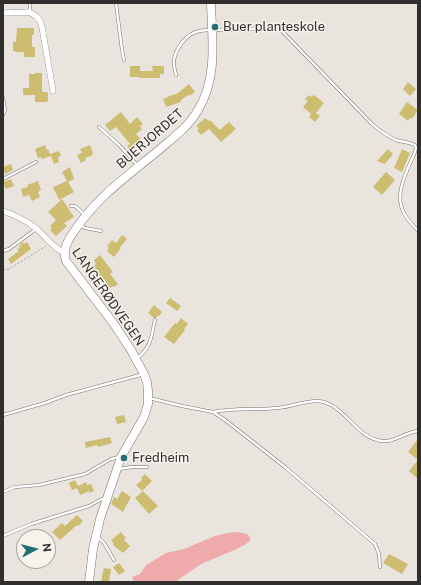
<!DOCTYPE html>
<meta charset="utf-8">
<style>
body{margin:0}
#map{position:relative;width:421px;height:585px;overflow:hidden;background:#eae4de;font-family:"Public Sans",sans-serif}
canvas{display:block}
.frame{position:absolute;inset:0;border:4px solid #312f2d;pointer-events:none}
.north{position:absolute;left:16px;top:529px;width:40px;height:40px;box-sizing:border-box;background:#f7f2ec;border:1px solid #a8a4a0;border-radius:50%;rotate:83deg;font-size:11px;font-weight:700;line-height:16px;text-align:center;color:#312f2d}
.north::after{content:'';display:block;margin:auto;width:14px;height:18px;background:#236e75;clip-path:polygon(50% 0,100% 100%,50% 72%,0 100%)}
</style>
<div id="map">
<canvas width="421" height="585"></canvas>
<div class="frame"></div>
<div class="north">N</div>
</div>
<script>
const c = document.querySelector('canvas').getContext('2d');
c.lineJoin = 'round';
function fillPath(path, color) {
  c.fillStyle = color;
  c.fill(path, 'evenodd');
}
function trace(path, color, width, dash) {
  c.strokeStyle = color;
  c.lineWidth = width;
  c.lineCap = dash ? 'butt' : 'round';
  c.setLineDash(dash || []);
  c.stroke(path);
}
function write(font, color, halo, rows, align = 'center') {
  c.font = font + ' "Public Sans",sans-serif';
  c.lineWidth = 3;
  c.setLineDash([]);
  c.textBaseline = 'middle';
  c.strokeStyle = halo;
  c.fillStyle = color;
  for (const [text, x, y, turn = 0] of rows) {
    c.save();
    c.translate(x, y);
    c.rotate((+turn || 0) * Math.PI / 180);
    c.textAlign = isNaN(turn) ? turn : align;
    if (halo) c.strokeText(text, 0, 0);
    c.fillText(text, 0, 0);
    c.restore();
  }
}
fillPath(new Path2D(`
 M238,532l9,2 3,3v4l-4,3 -9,5 -36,15 -26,18h-41l-2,-5 8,-3 6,-9 20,-12 18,-4 31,-13 12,-3z`), '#efabab');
fillPath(new Path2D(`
 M17,28h17v7h-2v12h3v10h-11v-5h-9v-1h-2v-9h3z
 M130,66h10v5h13l-1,-5h12v8h-4v4h-21v-1h-9z
 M35,73h7v19h5v1h1v8h-1v1h-12v-7h-12v-7h6v-14h6z
 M408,82l8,7 -6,7 -7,-7z
 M189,84l6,8 -6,4 -1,-1 -7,5v2l-15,5 -3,-8 4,-1v-1l11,-4z
 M309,95l2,2 3,-2 10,8 -8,10 4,3 -5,6 -6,-5 2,-3 -8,-7 5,-6 -3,-2z
 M407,102l11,8 -6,9 -2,-1 -2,3 -9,-7z
 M121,112l9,12 7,-7 6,7 -3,2 2,3 -6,5 8,9 -12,10 -5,-7 3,-2 -14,-17 -6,4 -5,-6z
 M205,118l4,3 1,-1 10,10 9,-8 7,7 -15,13 -12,-13 -8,6 -4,-5 2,-2 -3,-2z
 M45,145l2,5 1,-1 2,5 9,-3 2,5 -3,1 1,5 -5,2 -3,-8 -9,3 -1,-2 -3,1 -3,-9z
 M90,145l3,8h-1l1,2 -8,3 1,2 -5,3 -4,-8 5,-2 -2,-4z
 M388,149l5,5 -8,10 -8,-3z
 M402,149l8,4 -8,19 -8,-4z
 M11,164l2,6 -8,4 -2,-7z
 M70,167l4,12 -6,3 6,10 -15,8 -6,-13 14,-6 -5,-9z
 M386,172l9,8 -13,15 -9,-8z
 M11,179l3,7 -8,3 -3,-7z
 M38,181l3,9 -3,2 2,5 -8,4 -3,-6 -6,2 -2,-8 7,-2 -1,-2z
 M62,199l12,18 -10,6 3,3 -11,10 -6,-6 2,-2 -2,-2 6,-6 -8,-8z
 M122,235l5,4 -7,8 1,1 -7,9 -7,-6 2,-3 -2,-2 5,-6 4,3z
 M23,242l1,2 3,-2 4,7 -20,15 -3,-5 11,-8 -2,-2 3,-1 -1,-2z
 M100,255l13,17 -3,2 8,10 -4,3 -1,-1 -3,2 -12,-15 -5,4 -5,-6 8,-7 -2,-4z
 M170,298l11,8 -4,5 -11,-8z
 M154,305l8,7 -3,4 -1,-1 -2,3h-2l-6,-5z
 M181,318l7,6 -4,5 1,1 -11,14 -10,-7 11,-14 2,1z
 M124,415l2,7 -9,2 -2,-7z
 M110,437l2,6 -14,4 -1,-2 -11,3 -1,-6z
 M418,439v40l-9,-8 9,-11 -10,-8z
 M145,474l7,7 -10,10 -6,-6 6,-5 -1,-2z
 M75,480l3,6 8,-4 1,3 4,-1 3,7 -5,2v-2l-9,4 -3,-7 -5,2 -3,-7z
 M122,491l9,6 -8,15 -12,-8 3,-7 3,2z
 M143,491l15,15 -9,8 -14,-16z
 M77,515l6,6 -5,5 -1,-1 -17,15 -8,-8 10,-9 3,3z
 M121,532l5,6 -2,2 6,6 -7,7 -10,-8 1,-1 -3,-4z
 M389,554l19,10 -6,10 -19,-11z
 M119,563l6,8 -6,4 -6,-8z
 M104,568l7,1 -2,13h-8l2,-11z`), '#cdbd70');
const service = new Path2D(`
 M116,3l6,47 2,10
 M30,12v-9
 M176,75c-1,-5 -3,-10 -2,-15 2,-12 12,-26 25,-29 13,-2 27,-1 40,-1 14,-1 27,-4 40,-2l93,96c7,6 15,12 24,16 6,2 13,2 19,5l1,3 -1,4c-7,17 -21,41 -12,59 3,8 10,14 15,20
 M3,98l2,12 -2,5
 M99,127l20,18 18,20
 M3,179l33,-17
 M71,206h4l10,9
 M81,225l4,3 16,3
 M3,251l6,-2 27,-20
 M136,359c16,-12 15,-22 19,-39
 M149,398l33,8 31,6 12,8 60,47 90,77 4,10 1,13
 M213,412c21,-4 43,-2 65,-4 13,-1 26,-7 39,-7 5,0 10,2 14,4 17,9 27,30 46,35 15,5 27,-8 41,-9
 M3,415l42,-12 21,-8 78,-21
 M119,469l13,-2h15
 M3,492l12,-5 24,-2 46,-11 26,-15 8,-2
 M3,536l28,-12 58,-18 13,-7h2
 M98,537l6,6 10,17`);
const minor = new Path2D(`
 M3,13l26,-1 4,2 4,3 3,4 2,6 11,64
 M3,211c12,4 24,10 34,18 8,7 18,21 27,23`);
const secondary = new Path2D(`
 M89,582l4,-33 7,-30 21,-62 23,-40 4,-13v-13l-1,-9 -3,-8 -13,-24 -17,-26 -48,-63c-4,-12 2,-21 9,-31 23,-34 54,-55 85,-81 14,-12 29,-23 38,-39 20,-32 14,-71 13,-107`);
trace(service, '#77726d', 3.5);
trace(minor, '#77726d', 6);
trace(secondary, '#77726d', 9);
trace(new Path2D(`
 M3,270l6,-1 37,-23`), '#a5a19c', 1, [2, 2]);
trace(service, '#fff', 2.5);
trace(minor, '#fff', 5.5);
trace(secondary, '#fff', 8);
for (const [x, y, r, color] of [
 [215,27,4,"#236e75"],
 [124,458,4,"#236e75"]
]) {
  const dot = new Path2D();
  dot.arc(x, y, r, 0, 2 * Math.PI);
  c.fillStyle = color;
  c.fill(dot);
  trace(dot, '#f7f2ec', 1.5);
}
write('13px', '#312f2d', '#f7f2ec', [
 ["Buer planteskole",223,27],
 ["Fredheim",132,458]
], 'left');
write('13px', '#312f2d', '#f7f2ec', [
 ["BUERJORDET",150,139,-41],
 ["LANGERØDVEGEN",108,297,55]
]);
</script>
